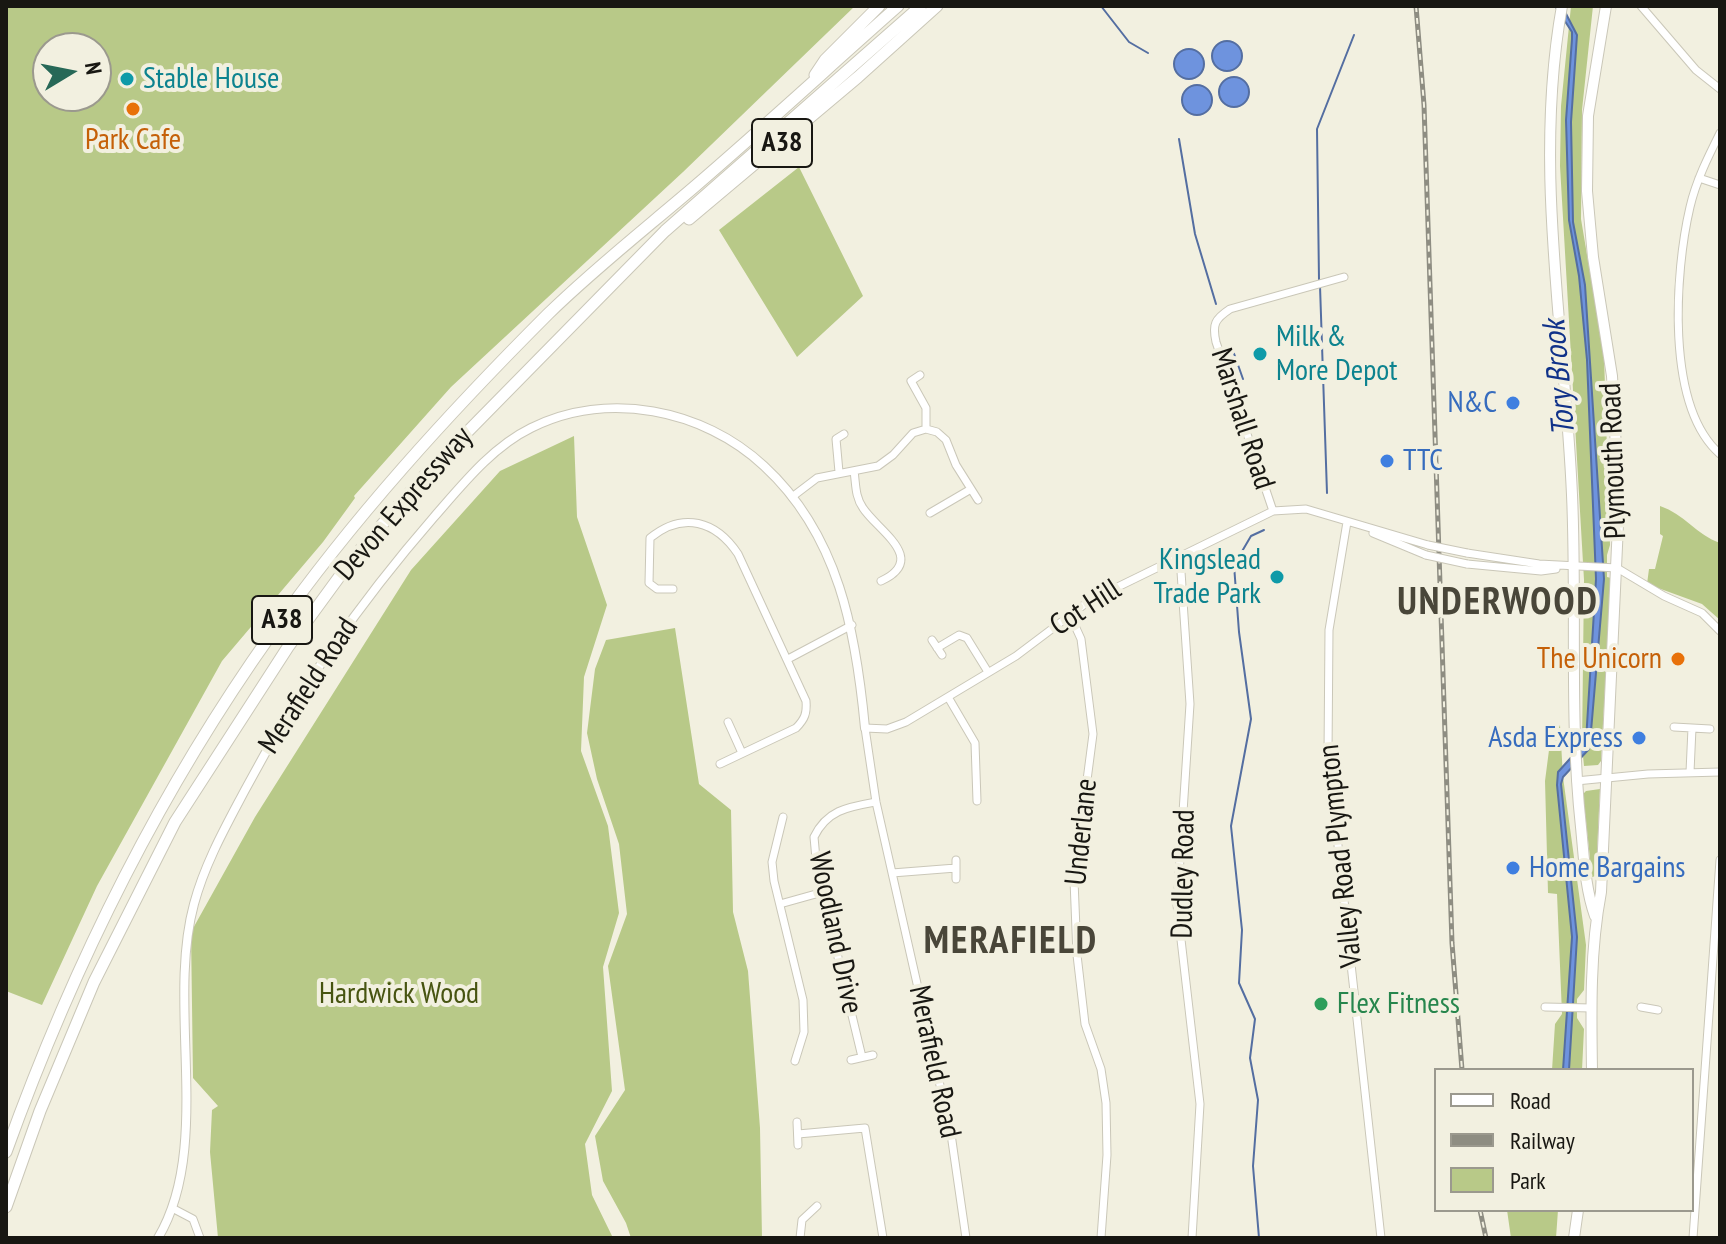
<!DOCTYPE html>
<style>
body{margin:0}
#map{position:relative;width:1726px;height:1244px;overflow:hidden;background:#f2f0e0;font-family:"PT Sans Narrow",sans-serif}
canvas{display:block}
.frame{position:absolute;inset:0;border:8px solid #181712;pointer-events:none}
.legend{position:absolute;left:1434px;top:1068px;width:260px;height:144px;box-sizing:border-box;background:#f2f0e0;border:2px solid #9b998e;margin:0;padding:10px 14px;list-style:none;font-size:24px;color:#181712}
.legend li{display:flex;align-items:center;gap:16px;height:40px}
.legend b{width:40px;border:2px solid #9b998e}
.north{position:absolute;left:32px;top:32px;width:80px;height:80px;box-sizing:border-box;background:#f2f0e0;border:2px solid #9b998e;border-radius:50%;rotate:80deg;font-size:22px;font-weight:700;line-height:32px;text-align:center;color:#181712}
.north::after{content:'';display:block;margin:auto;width:28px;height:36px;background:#276857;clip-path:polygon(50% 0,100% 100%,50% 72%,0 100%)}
</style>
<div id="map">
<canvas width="1726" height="1244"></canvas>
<div class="frame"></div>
<ul class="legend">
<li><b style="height:10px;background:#fff"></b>Road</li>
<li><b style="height:10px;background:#8e8d82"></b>Railway</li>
<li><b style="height:22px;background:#b8c988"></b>Park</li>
</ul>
<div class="north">N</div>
</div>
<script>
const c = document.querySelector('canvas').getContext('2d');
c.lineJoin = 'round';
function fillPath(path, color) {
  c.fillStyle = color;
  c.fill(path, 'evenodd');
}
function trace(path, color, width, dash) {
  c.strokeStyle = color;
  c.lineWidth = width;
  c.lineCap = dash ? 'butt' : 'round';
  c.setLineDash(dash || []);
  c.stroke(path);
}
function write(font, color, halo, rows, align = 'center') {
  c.font = font + ' "PT Sans Narrow",sans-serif';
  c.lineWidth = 8;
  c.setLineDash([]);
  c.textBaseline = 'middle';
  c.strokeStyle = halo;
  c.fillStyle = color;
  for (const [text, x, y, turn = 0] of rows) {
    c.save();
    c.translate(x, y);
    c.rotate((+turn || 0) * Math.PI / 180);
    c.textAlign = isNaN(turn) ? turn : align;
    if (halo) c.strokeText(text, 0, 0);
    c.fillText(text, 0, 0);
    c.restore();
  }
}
fillPath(new Path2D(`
 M6,6h849l-172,166 -232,215 -97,109 1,2 -32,44 -101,119 -125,225 -55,119 -36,-14zM48,48h48v48h-48z
 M1571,6h22l-11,104 -1,109 23,137 6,189 -3,10v22l4,1 -10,183 -3,4 -14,1 -2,-20 2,-166 -24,-414 1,-60z
 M799,167l64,129 -66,61 -78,-127z
 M574,436l3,81 30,88 -23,72 -3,74 27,75 11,87 -16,54 9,124 -27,53 7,51 21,43h-395l-8,-86 2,-42 6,-4 -25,-28 -2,-146 64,-115 156,-247 89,-99z
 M1660,506c24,8 37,29 60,37v77l-18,-16 -55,-20 2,-15h6l8,-33 -3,-2z
 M675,628l24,156 32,26 2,102 15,59 12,157 2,110h-131l-5,-15 -23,-42 -8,-45 30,-46 -17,-124 19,-52 -8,-70 -22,-65 -10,-46 8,-64 11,-29z
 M1560,725l3,52 23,168 -2,45 -7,9v19l7,11 -2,41h-30l3,-46 7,-10 -5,-120 -9,-1 -3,-112 4,-31z
 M1600,789l-4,87 -4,1 -9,-83 3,-3z
 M1507,1210h51l-2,28h-45z`), '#b8c988');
const water = new Path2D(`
 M1555,6h7l15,29 -6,87 2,100 12,63 19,294 -14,164 -1,6 -26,28 -2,7 16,153 -8,133h-6l9,-133 -15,-152 1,-13 28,-31 10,-162 -9,-219 -8,-84 -10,-56 -3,-100 6,-81v-7z
 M1212 56a15 15 0 1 1 30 0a15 15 0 1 1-30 0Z
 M1174 64a15 15 0 1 1 30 0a15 15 0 1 1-30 0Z
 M1219 92a15 15 0 1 1 30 0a15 15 0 1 1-30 0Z
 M1182 100a15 15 0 1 1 30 0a15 15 0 1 1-30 0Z`);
fillPath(water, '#6e93de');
trace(water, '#546ea1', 2);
trace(new Path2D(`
 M1101,6l28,36 19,11
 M1179,139l16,95 21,70
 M1319,280l-2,-151 37,-94
 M1320,286l7,207
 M1231,345l12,34
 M1259,1238l-6,-72 5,-66 -8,-42 5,-39 -16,-36 3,-53 -11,-104 20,-107 -12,-87 -5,-67 17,-29 13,-6`), '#546ea1', 2);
const minor = new Path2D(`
 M1641,6l55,64 24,19
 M1720,133c-12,24 -24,48 -30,74 -15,64 -25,199 30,247
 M1699,178l21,7
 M920,375l-9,6 15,27v21
 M854,471c2,13 1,26 9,37 14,22 66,51 18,73
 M839,472l-3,-33 8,-5
 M792,497l25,-19 61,-12 15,-11 20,-22 13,-4 11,3 9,8 10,25 22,35
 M1273,511l-57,-169c-4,-18 -1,-23 14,-33l114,-32
 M930,513l41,-24
 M1347,522l-18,108 -1,124 53,484
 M1373,533l53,22
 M1467,553l72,11 78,4 47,28 38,17 18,18
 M1180,557l10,147 -13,201 23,199 -8,134
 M1467,564l74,7 15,-2
 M673,589h-16l-8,-6 1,-45c33,-27 66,-17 88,16l68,147c1,12 -1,18 -10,27l-76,36
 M1071,617l10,22 12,95 -19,146 3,75 8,69 16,45 5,34 1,52 -6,83
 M932,640l10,15
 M937,648l22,-13 8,3 21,34
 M788,659l64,-34
 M948,697l27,46 2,58
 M728,722l14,31
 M1674,727l36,2
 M1690,772l2,-44
 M1576,781l72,-7 72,-2
 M783,817l-11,45 2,19 29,119 1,32 -9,29
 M892,873l64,-5
 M956,879v-19
 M780,904l43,-12
 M1545,1007l47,1
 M1641,1007l17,3
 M862,1057l-45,-187 -3,-33c13,-27 34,-30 62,-35
 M851,1060l22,-5
 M797,1122l1,23
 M798,1134l67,-6 18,110
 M172,1208l21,11 7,19
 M800,1238l2,-18 15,-14
 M966,1238l-15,-104 -75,-332 -11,-74 22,1 19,-7 110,-66 73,-55 184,-90 33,-2 122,36
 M1693,1238l27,-378`);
const tertiary = new Path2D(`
 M158,1238c55,-92 8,-232 36,-334 11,-41 32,-78 51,-114 52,-98 116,-189 189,-273 28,-32 58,-70 97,-89 76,-38 172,-19 233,38 75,69 92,166 101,262`);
const secondary = new Path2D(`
 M1562,6c-29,161 3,326 10,489 5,110 -3,222 9,332 3,30 4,61 14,89
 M1592,1070c-1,-59 -2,-120 9,-178l18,-389 -7,-127 -19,-119 -6,-66 1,-75 18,-110
 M1574,1238l4,-28`);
const trunk = new Path2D(`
 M815,75l10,-15 54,-54
 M689,219l169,-142 79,-71
 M6,1152c66,-184 153,-360 266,-519 81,-115 177,-220 276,-319 46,-45 97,-85 145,-126 70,-60 137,-122 205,-182
 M6,1207l34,-96 54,-129 81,-160 113,-175 65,-89 73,-84 239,-243 256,-225`);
trace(minor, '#cac7b8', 9);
trace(tertiary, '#cac7b8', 10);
trace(secondary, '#cac7b8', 12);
trace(trunk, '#cac7b8', 13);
trace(minor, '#fff', 7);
trace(tertiary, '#fff', 8);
trace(secondary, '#fff', 10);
trace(trunk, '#fff', 11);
const rail = new Path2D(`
 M1416,6l8,99 28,838 10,127
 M1480,1210l6,28`);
trace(rail, '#8e8d82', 5);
trace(rail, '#f2f0e0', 2, [6]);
const minorBridge = new Path2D(`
 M1428,545l39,8
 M1426,555l41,9`);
trace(minorBridge, '#cac7b8', 9, []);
trace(minorBridge, '#fff', 7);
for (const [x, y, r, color] of [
 [127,79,8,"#0f9aa8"],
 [133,109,8,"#e8710a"],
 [1260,354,8,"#0f9aa8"],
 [1513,403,8,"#3f7fe0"],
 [1387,461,8,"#3f7fe0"],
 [1277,577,8,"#0f9aa8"],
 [1678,659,8,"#e8710a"],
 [1639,738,8,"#3f7fe0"],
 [1513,868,8,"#3f7fe0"],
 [1321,1004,8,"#2e9e5b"]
]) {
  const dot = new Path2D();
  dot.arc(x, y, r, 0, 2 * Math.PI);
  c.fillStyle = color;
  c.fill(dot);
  trace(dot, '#f2f0e0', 3);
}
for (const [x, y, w] of [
 [782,143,60],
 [282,620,60]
]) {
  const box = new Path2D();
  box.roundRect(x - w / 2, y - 24, w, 48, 6);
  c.fillStyle = '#f2f0e0';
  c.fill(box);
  trace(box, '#181712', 2);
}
write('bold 28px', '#181712', null, [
 ["A38",782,143],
 ["A38",282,620]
]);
write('30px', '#0d838f', '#f2f0e0', [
 ["Stable House",143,79],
 ["Milk &",1276,337],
 ["More Depot",1276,371],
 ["Kingslead",1261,560,"right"],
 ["Trade Park",1261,594,"right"]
], 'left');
write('30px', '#c56008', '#f2f0e0', [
 ["Park Cafe",133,140],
 ["The Unicorn",1662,659,"right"]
]);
write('30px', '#366cbe', '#f2f0e0', [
 ["N&C",1497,403],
 ["TTC",1403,461,"left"],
 ["Asda Express",1623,738],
 ["Home Bargains",1529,868,"left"]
], 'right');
write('30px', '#181712', '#f2f0e0', [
 ["Marshall Road",1242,419,72],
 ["Plymouth Road",1614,461,-92],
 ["Devon Expressway",404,504,-49],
 ["Cot Hill",1086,608,-33],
 ["Merafield Road",309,686,-57],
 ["Underlane",1082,832,-84],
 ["Valley Road Plympton",1341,856,-96],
 ["Dudley Road",1184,874,-89],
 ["Woodland Drive",835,933,78],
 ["Merafield Road",934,1062,78]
]);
write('30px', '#475411', '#f2f0e0', [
 ["Hardwick Wood",399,994]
]);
write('30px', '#27864d', '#f2f0e0', [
 ["Flex Fitness",1337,1004]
], 'left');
write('italic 32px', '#103289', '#f2f0e0', [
 ["Tory Brook",1560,378,-95]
]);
c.letterSpacing = '2px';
write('bold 38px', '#494639', '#f2f0e0', [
 ["UNDERWOOD",1498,603],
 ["MERAFIELD",1011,942]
]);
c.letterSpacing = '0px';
</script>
